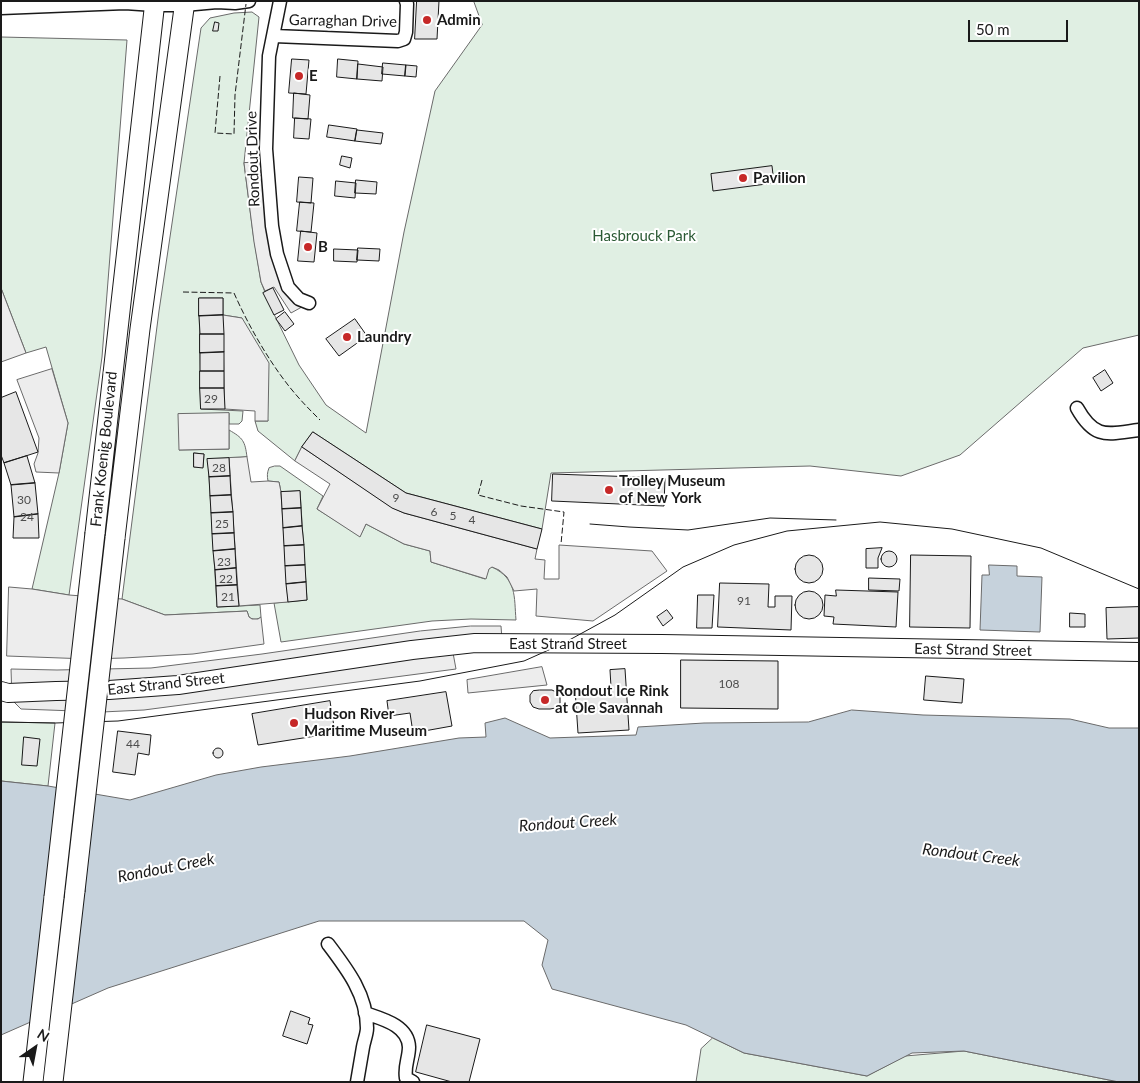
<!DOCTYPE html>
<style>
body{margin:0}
#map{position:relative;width:1140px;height:1083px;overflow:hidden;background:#fff;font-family:Lato,sans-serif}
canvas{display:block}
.frame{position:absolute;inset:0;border:2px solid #1a1a1a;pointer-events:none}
.north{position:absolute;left:10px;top:1023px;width:50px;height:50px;-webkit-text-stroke:4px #fff;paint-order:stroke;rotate:33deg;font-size:14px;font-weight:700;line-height:20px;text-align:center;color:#1a1a1a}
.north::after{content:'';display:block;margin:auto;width:18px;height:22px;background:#1a1a1a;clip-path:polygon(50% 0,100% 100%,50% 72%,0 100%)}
.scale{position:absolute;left:968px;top:20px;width:100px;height:22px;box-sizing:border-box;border:2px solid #1a1a1a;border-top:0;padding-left:6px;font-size:15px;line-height:18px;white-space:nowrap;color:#1a1a1a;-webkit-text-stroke:4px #fff;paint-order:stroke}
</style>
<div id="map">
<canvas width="1140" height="1083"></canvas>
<div class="frame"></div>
<div class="north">N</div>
<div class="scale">50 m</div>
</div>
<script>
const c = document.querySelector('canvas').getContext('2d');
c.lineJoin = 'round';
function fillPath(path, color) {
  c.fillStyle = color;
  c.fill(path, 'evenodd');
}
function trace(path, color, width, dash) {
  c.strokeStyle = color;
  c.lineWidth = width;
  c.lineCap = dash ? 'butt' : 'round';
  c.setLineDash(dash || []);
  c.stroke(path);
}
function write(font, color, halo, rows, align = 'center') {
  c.font = font + ' Lato,sans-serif';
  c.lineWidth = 4;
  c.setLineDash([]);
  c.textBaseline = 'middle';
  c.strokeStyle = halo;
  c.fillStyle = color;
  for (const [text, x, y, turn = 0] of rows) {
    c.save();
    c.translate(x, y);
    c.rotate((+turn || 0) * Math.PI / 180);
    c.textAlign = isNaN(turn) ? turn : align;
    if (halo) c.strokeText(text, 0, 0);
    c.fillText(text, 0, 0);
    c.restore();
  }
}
const green = new Path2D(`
 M474,1h665v334l-56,13 -123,107 -59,21 -91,-10 -259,7 -9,56 -136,-36 -93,-61 -11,15 -7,14 -37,-30 -3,-10h13l-26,-103 -19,-3v-17h-24l2,111 42,2 -1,10 -3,3h-10v-11l-50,37 50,-1v-19c14,8 16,11 18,27l-39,3 9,147 43,-2 1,12c-4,3 -8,3 -12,0l-2,-6 -82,4 -43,-16 37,-288 42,-283 9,-10 24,-5 18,-1 7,5 -15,146 9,70 8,49 11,28 27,55 27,40 40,28 38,-201 31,-141 47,-66zM194,453l10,1 -1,13h-9z
 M1,37l126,3 -25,317 -33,238 -37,-6 27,-116 9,-50 -22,-76 -20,6 -25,-65z
 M275,466h5l43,30 -6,13 43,27 6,-12 38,20 26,7 1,11 54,17 4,-11 3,-1c25,12 22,29 24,53l-45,-1 -39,2 -151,21 -7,-39 33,-3 -7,-109 -19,1 -2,-10 -11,-1c-1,-5 -1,-8 1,-13z
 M1,722l54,1 -7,63 -47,-5z
 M713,1038l31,15 123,23 38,-20 59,-5 155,31h-423l5,-33z`);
fillPath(green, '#e0efe3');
trace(green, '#6a6a6a', 1);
const parking = new Path2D(`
 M267,162l21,125 21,16 -18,10 -17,-26 -9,4 -4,-9 -7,-40 -10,-79z
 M1,288l25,65 -25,9z
 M223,315l19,3 27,45 -1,58h-13v-10l-30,-2z
 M52,369l16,54 -9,50 -23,-1 -2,-8 4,-11 1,-15 -22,-58z
 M229,413v36l-50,1 -1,-36z
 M302,447l91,61 11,5 133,36 -2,10 10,1 -1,19h15v-34l93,6 15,20 -74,50 -57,-5 1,-27 -23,2 -7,-14 -8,-7 -7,-3 -3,2 -3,10 -55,-17 -1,-11 -26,-7 -38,-20 -6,13 -43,-28 13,-25 -35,-23z
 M247,457l4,25 17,-1 11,1 2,10 7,110 -49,4 -10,-148z
 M9,587l23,2 37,6 53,4 43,16 82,-4 2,6 3,2h6l3,-2 3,27 -71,10 -69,4 -36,1 -81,-3z
 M471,626h30l1,14 -51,2 5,27 -312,41 -42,2 -81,-3 -9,-9 -1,-31 46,1 94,-2 111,-14 158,-23z
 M542,667l5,18 -79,8 -1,-13z`);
fillPath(parking, '#ededed');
trace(parking, '#6a6a6a', 1);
const water = new Path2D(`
 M989,565l28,1v10l25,1 -2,55 -60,-2 2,-55h7z
 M852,710l71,5 147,4 39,9h30v354h-20l-155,-31 -52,2 -45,23 -123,-23 -58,-28 -134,-36 -10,-24 6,-25 -24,-19h-205l-211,67 -107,47v-254l47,5 82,14 86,-25 45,-8 89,-11 109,-18 27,-1 -1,-14 20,-5 45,20 86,-3 2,-8 66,-4 104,-1z`);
fillPath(water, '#c6d2dc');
trace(water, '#6a6a6a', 1);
const building = new Path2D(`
 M417,1h22l-2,38h-22z
 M215,22l4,1 -1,8h-5z
 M292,59l17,1 -3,34 -17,-1z
 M338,59l20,2 -1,18 -20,-2z
 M383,63l23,2 -1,11 -23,-2z
 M358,64l25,3 -1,14 -25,-2z
 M406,65l11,1 -1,11 -11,-1z
 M294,93l16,2 -2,24 -15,-1z
 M295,118l16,1 -2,20 -15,-1z
 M329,125l28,4 -2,12 -28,-4z
 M357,130l26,3 -2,11 -26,-3z
 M342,156l10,2 -2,10 -10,-3z
 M772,166l2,17 -61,8 -2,-17z
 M299,177l14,1 -2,25 -14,-1z
 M356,180l21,2 -1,12 -21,-1z
 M336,181l20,2 -1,15 -20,-2z
 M300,202l14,1 -3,29 -14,-1z
 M301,231l16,2 -3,29 -16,-1z
 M358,248l22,1 -1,12 -22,-1z
 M334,249l24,1 -1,12 -23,-1z
 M273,288l11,22 -10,5 -11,-22z
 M199,298h24v17l-24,1z
 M285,312l9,12 -9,7 -9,-12z
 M223,315l1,19h-24l-1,-18z
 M355,319l12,17 -28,20 -13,-17z
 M200,334h24v18l-24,1z
 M224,352v19h-24v-18z
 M1105,370l8,13 -12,8 -8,-13z
 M200,371h24v17h-24z
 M200,388h24l1,21h-24z
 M16,392l22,60 -34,11 -3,-8v-57z
 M313,432l93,61 136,36 -5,20 -133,-36 -12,-5 -90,-61z
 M194,453l10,1 -1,14 -9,-1z
 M27,456l8,27 -24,2 -7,-22z
 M229,458l1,18 -21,1 -2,-18z
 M553,474l112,4 -1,28 -112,-5z
 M230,476l1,19 -21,1 -1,-19z
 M35,483l3,31 -24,3 -3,-32z
 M300,491l1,17 -19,1 -1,-17z
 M231,495l2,17 -22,1 -1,-17z
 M301,508l1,18 -19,2 -1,-19z
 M233,512l1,21 -22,1 -1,-21z
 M38,514l1,24h-26l1,-21z
 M302,526l2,19 -20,1 -1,-18z
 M234,533l1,16 -22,2 -1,-17z
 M304,545l1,20 -20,1 -1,-20z
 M882,548l-4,10v10h-12v-19z
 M235,549l1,19 -21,2 -2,-19z
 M881 559a8 8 0 1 1 16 0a8 8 0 1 1-16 0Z
 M795 569a14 14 0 1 1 28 0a14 14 0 1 1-28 0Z
 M911,555l60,1 -1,72 -60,-1z
 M305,565l1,17 -20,2 -1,-18z
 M236,568l1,17 -21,1 -1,-16z
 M869,578l31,1 -1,12 -30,-1z
 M306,582l1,18 -19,2 -2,-18z
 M720,583l49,1 -1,23h7v-11h17l-1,34 -73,-3z
 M237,585l2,21 -22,1 -1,-21z
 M836,590l62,2 -2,35 -63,-3 1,-7 -10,-1 1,-21 11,1z
 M795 605a14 14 0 1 1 28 0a14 14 0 1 1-28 0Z
 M698,595h16l-2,33h-15z
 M1139,607v31l-32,1 -1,-31z
 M667,610l6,8 -10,8 -6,-9z
 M1070,613l15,1v13h-15z
 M681,660l97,1v48l-97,-1z
 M625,669l4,61 -51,3 -3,-44 36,-2 -1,-17z
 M926,676l38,3 -2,24 -38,-3z
 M540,690h12l6,3 2,5v5l-4,5 -6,1h-11l-6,-2 -3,-5v-7l3,-4z
 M446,692l6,34 -39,7 -3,-20 -21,3 -2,-15z
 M330,701l5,32 -77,12 -6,-31z
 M118,731l33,4 -2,20 -11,-2 -3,22 -22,-3z
 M24,737l16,2 -3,27 -15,-1z
 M213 753a5 5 0 1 1 10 0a5 5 0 1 1-10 0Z
 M291,1011l19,7 -2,6 5,1 -6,19 -24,-8z
 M427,1025l53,14 -11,43h-17l-36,-10z`);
fillPath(building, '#e6e6e6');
trace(building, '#1a1a1a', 1);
const street = new Path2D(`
 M280,1l-11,55 -3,93 6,77 5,28 11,33 11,12 10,4
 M1,8l124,-5 29,2h30l33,-3 18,1 14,-2
 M274,36l124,5 6,-2 2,-7 1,-28 -1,-3
 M1077,408c18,32 30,26 62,22
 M328,944c19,25 39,51 39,84 0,6 -3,13 -4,19 -2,12 -4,23 -6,35
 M365,1013c17,6 43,12 44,34 0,11 -5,19 -3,31l7,4`);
const secondary = new Path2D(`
 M1,691l7,2 48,-2 53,-1 69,-5 234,-35 63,-7 187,1 477,8`);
const primary = new Path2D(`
 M95,533l60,-532
 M115,538l25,-209 45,-328
 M33,1082l21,-185
 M53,1082l22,-191`);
trace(street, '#1a1a1a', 15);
trace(secondary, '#1a1a1a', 20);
trace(primary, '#1a1a1a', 21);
trace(street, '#fff', 12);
trace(secondary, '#fff', 18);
trace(primary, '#fff', 19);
trace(new Path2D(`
 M590,524l39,3 59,3 82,-12 66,2
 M1,722l54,1 63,-2 302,-40 104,-20 38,-17 53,-29 68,-48 51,-22 53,-14 93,-9 72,7 89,19 98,41`), '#1a1a1a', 1);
const primaryBridge = new Path2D(`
 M75,891l40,-353
 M54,897l41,-364`);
trace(primaryBridge, '#1a1a1a', 21, []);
trace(primaryBridge, '#fff', 19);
trace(new Path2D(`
 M220,76l-5,57 19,1 1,-39 11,-91
 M183,292l51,1c15,34 39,76 64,104 7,8 14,15 22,23
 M482,480l-4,15 43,11 43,6 -3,32`), '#1a1a1a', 1, [6, 2.5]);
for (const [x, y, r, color] of [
 [427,20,5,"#c62828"],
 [299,76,5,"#c62828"],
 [743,178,5,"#c62828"],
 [308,247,5,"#c62828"],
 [347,337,5,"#c62828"],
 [609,490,5,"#c62828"],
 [545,700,5,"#c62828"],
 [294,723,5,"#c62828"]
]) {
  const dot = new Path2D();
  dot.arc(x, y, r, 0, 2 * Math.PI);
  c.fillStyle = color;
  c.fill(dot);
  trace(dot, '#fff', 2);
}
write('12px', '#4d4d4d', null, [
 ["29",211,399],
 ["28",219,468],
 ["9",396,498],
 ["30",24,500],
 ["6",434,512],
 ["5",453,516],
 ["24",27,517],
 ["4",472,520],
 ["25",222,524],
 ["23",224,562],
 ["22",226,579],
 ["21",228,597],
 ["91",744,601],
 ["108",729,684],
 ["44",133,744]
]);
write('bold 15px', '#1a1a1a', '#fff', [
 ["Admin",437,20],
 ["E",309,76],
 ["Pavilion",753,178],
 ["B",318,247],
 ["Laundry",357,337],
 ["Trolley Museum",619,481],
 ["of New York",619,498],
 ["Rondout Ice Rink",555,691],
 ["at Ole Savannah",555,708],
 ["Hudson River",304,714],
 ["Maritime Museum",304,731]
], 'left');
write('15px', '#1a1a1a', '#fff', [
 ["Garraghan Drive",343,21,1],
 ["Rondout Drive",253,159,-92],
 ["Frank Koenig Boulevard",104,449,-84],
 ["East Strand Street",568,644],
 ["East Strand Street",973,650,1],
 ["East Strand Street",166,684,-6]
]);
write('15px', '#2b5a34', '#fff', [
 ["Hasbrouck Park",644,236]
]);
write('italic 16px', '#1a1a1a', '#fff', [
 ["Rondout Creek",568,823,-4],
 ["Rondout Creek",971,855,7],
 ["Rondout Creek",166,868,-11]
]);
</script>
